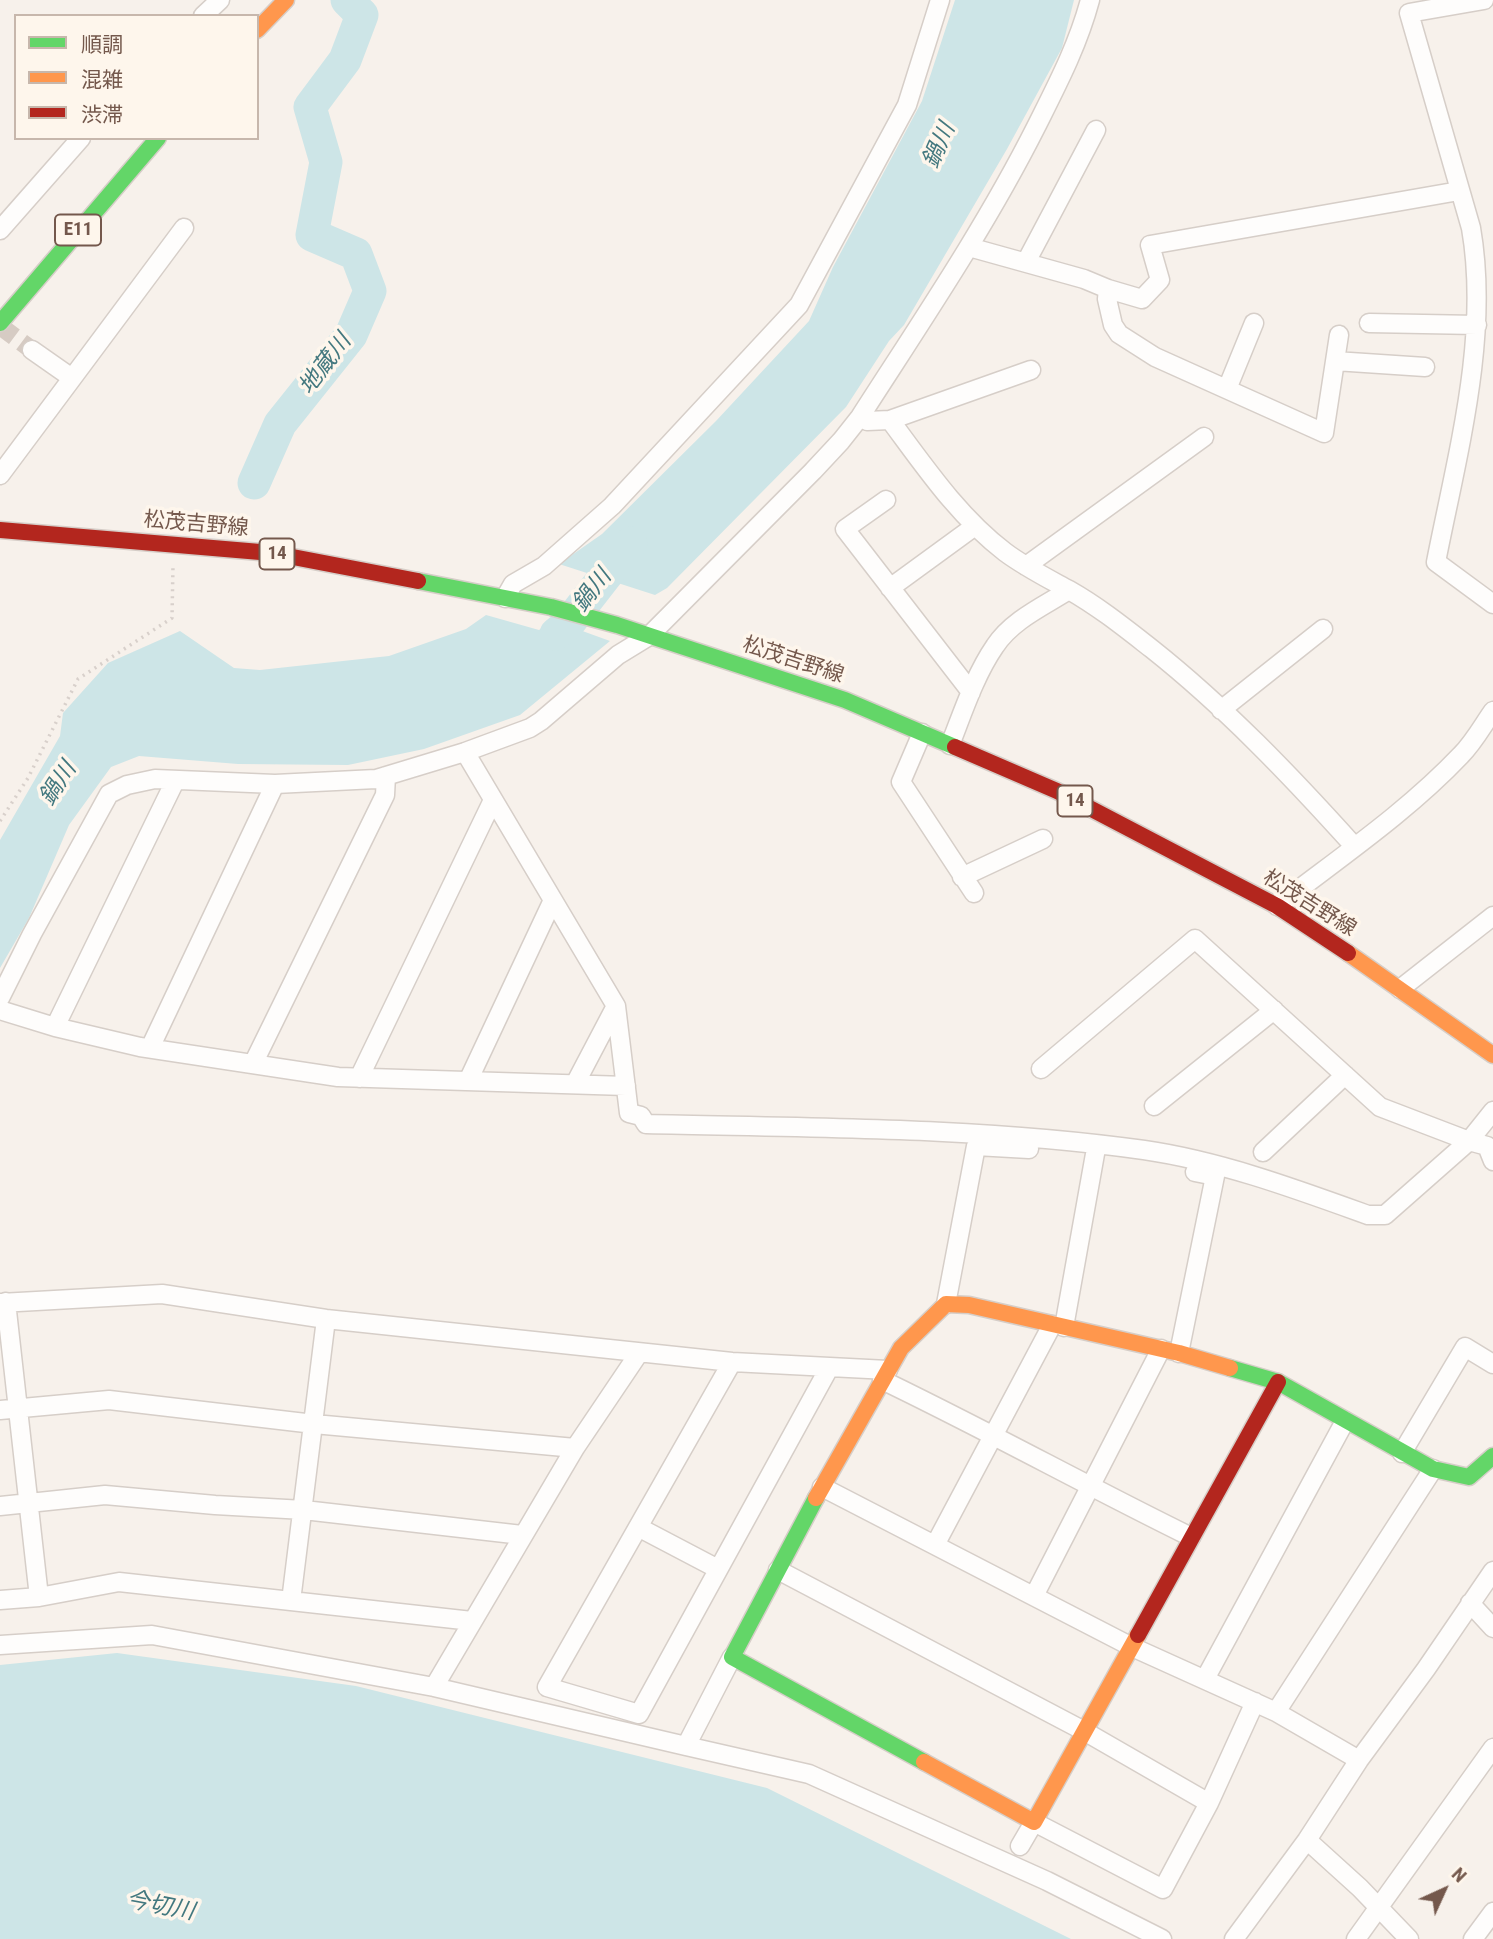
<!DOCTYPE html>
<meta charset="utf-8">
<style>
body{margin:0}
#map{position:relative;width:1493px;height:1939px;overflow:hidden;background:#f7f1eb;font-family:"Roboto Condensed","Noto Sans JP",sans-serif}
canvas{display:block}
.legend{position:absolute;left:14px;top:14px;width:245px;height:126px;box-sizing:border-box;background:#fef6ec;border:2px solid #c7b7ac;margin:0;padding:9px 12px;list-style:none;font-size:21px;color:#74584c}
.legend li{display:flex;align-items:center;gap:14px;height:35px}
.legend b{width:35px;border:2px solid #c7b7ac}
.north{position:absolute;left:1409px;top:1855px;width:70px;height:70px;-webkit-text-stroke:5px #fef6ec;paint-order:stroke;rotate:45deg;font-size:19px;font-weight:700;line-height:28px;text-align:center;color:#74584c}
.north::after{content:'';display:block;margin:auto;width:24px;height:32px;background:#74584c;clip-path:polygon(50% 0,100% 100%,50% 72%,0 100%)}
</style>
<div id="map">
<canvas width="1493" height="1939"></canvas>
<ul class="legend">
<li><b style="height:9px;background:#63d668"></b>順調</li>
<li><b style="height:9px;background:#ff974d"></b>混雑</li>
<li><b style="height:9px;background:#b3261e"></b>渋滞</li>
</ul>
<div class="north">N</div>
</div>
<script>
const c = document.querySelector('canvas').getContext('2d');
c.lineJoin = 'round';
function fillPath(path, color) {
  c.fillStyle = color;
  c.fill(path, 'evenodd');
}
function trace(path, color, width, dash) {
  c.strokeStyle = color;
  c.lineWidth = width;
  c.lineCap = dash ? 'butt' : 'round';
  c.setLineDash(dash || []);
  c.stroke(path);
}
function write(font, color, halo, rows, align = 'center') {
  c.font = font + ' "Roboto Condensed","Noto Sans JP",sans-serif';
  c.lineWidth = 7;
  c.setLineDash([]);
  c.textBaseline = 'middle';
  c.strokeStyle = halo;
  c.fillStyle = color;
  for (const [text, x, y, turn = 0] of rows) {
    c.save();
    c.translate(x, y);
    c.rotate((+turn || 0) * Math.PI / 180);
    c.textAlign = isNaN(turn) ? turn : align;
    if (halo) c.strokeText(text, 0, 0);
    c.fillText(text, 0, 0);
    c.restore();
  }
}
fillPath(new Path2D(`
 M955,0h119l-12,48 -55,101 -103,176 -15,16 -43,66 -179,181 -12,7 -96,-31 43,-30 114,-113 93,-100 24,-54 89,-166z
 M486,615l53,15 13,-10 58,21 -90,74 -96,34 -76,16 -110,-1 -99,-8 -28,11 -42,58 -40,93 -29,50v-128l60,-104 3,-23 45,-50 72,-32 54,37 26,2 129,-14 77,-27z
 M117,1653l239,33 411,102 304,151h-1071v-274z`), '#cde5e7');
trace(new Path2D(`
 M254,483l26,-59 71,-89 19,-44 -14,-37 -44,-19 14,-73 -16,-55 35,-47 17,-45 -15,-15
 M556,634l12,-10 63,-81`), '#cde5e7', 33);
trace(new Path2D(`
 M0,326l32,24`), '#d6cbc3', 18, [18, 9]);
const street = new Path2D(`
 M1484,0l-75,13 62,215c19,109 -14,227 -35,334l57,42
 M203,16l17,-16
 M0,230l81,-92
 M969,247l115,32 24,10 34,10 18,-19 -10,-35 309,-54
 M1026,262l70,-132
 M1108,289l-1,10 6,26 6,9 36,23 169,76 15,-98
 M1369,323l108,2
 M32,350l40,28
 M1335,361l90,6
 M1227,389l27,-66
 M860,417l7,4 23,-1c35,47 68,96 115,132 20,15 42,26 64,38 30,17 56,38 83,59 73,58 139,127 202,197
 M890,420l141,-50
 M0,475l184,-247
 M886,500l-41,29 126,163
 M1026,566l178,-129
 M890,588l85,-62
 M505,598l8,-14 31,-18 68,-60 187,-201 108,-200 33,-105
 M1221,710l102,-81
 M922,733l-21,49 73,111
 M950,745c13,-33 25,-70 45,-99 17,-26 49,-40 74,-56
 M465,752l151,254 13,107 12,3 5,8c166,4 333,3 498,26 76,11 152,39 224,65h17l84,-74 24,-30
 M962,877l81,-38
 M1277,906c62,-48 130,-94 184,-151 13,-13 22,-30 32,-44
 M1400,989l93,-73
 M0,998l32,-64 77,-140 18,-9 28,-6 120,5 101,-5 89,-27 65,-24 11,-7 77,-66 31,-19 164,-165 28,-30 19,-24c61,-95 125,-189 176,-290 21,-42 42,-82 54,-127
 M0,1010l55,17 85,20 198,30 288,9
 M55,1027l120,-246
 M150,1048l125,-264
 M253,1064l132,-269 1,-19
 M1041,1069l154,-130 185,168 89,34 18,5 6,15
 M359,1078l134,-278
 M468,1081l85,-181
 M575,1084l41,-78
 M1154,1106l120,-96
 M1263,1152l82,-77
 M6,1302l33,295
 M0,1303l162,-9 164,25 406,43 156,8
 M946,1304l30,-158 53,3
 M1064,1327l31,-173
 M1179,1353l36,-177 -20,-4
 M732,1362l-185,325 92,27 190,-346
 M882,1380c104,50 205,106 309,157
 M0,1410l109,-10 205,24 261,24
 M1402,1453l63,-106 28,17
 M822,1487l308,159 146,66 83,48
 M0,1506l105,-11 110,10 89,5 218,25
 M638,1527l80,42
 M935,1545l117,-220
 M778,1570l306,161 125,72
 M1034,1596l127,-247
 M0,1600l39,-3 80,-15 353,39
 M291,1601l35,-282
 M1470,1603l23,25
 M0,1645l152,-10 282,52 141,-239 64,-95
 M1205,1679l140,-258
 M434,1687l252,59 46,-89
 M1276,1712l157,-243
 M686,1746l123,28 238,107 115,58
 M1307,1840l53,48 49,51
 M1020,1846l14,-24 129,67 46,-86 46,-101
 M1234,1939l73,-99 52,-80 67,-91 67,-98
 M1356,1939l137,-191
 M1473,1939l20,-27`);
const fast = new Path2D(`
 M0,323l158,-185
 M418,581l133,26 66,18 228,75 110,47
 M1230,1368l48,14 155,87 36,8 24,-21
 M816,1498l-84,159 192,105`);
const slow = new Path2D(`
 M257,30l29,-30
 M1348,953l145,102
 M816,1498l85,-150 45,-44 23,1 210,48 51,15
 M924,1762l110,60 104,-187`);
const jam = new Path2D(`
 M0,530l272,23 146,28
 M955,747l102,44 220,115 71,47
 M1138,1635l140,-253`);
trace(street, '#d6cec8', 21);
trace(fast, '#d6cec8', 19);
trace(slow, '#d6cec8', 19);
trace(jam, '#d6cec8', 19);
trace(new Path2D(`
 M0,821l28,-43 50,-99 94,-61 1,-53`), '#d8d0cb', 3.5, [2, 5]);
trace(street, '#fefdfc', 18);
trace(fast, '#63d668', 16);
trace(slow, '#ff974d', 16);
trace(jam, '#b3261e', 16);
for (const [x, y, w] of [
 [78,230,46],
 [277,554,35],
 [1075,801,35]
]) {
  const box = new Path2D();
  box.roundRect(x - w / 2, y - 15.5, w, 31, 5);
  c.fillStyle = '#fef6ec';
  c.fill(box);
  trace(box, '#74584c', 2);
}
write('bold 19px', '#74584c', null, [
 ["E11",78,230],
 ["14",277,554],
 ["14",1075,801]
]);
write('21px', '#74584c', '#fef6ec', [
 ["松茂吉野線",196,525,5],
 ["松茂吉野線",793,661,18],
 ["松茂吉野線",1309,904,32]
]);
write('italic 23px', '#43787f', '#fef6ec', [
 ["鍋川",940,146,-66],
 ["地蔵川",326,365,-53],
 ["鍋川",593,591,-52],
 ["鍋川",59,784,-57],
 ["今切川",160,1907,11]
]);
</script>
